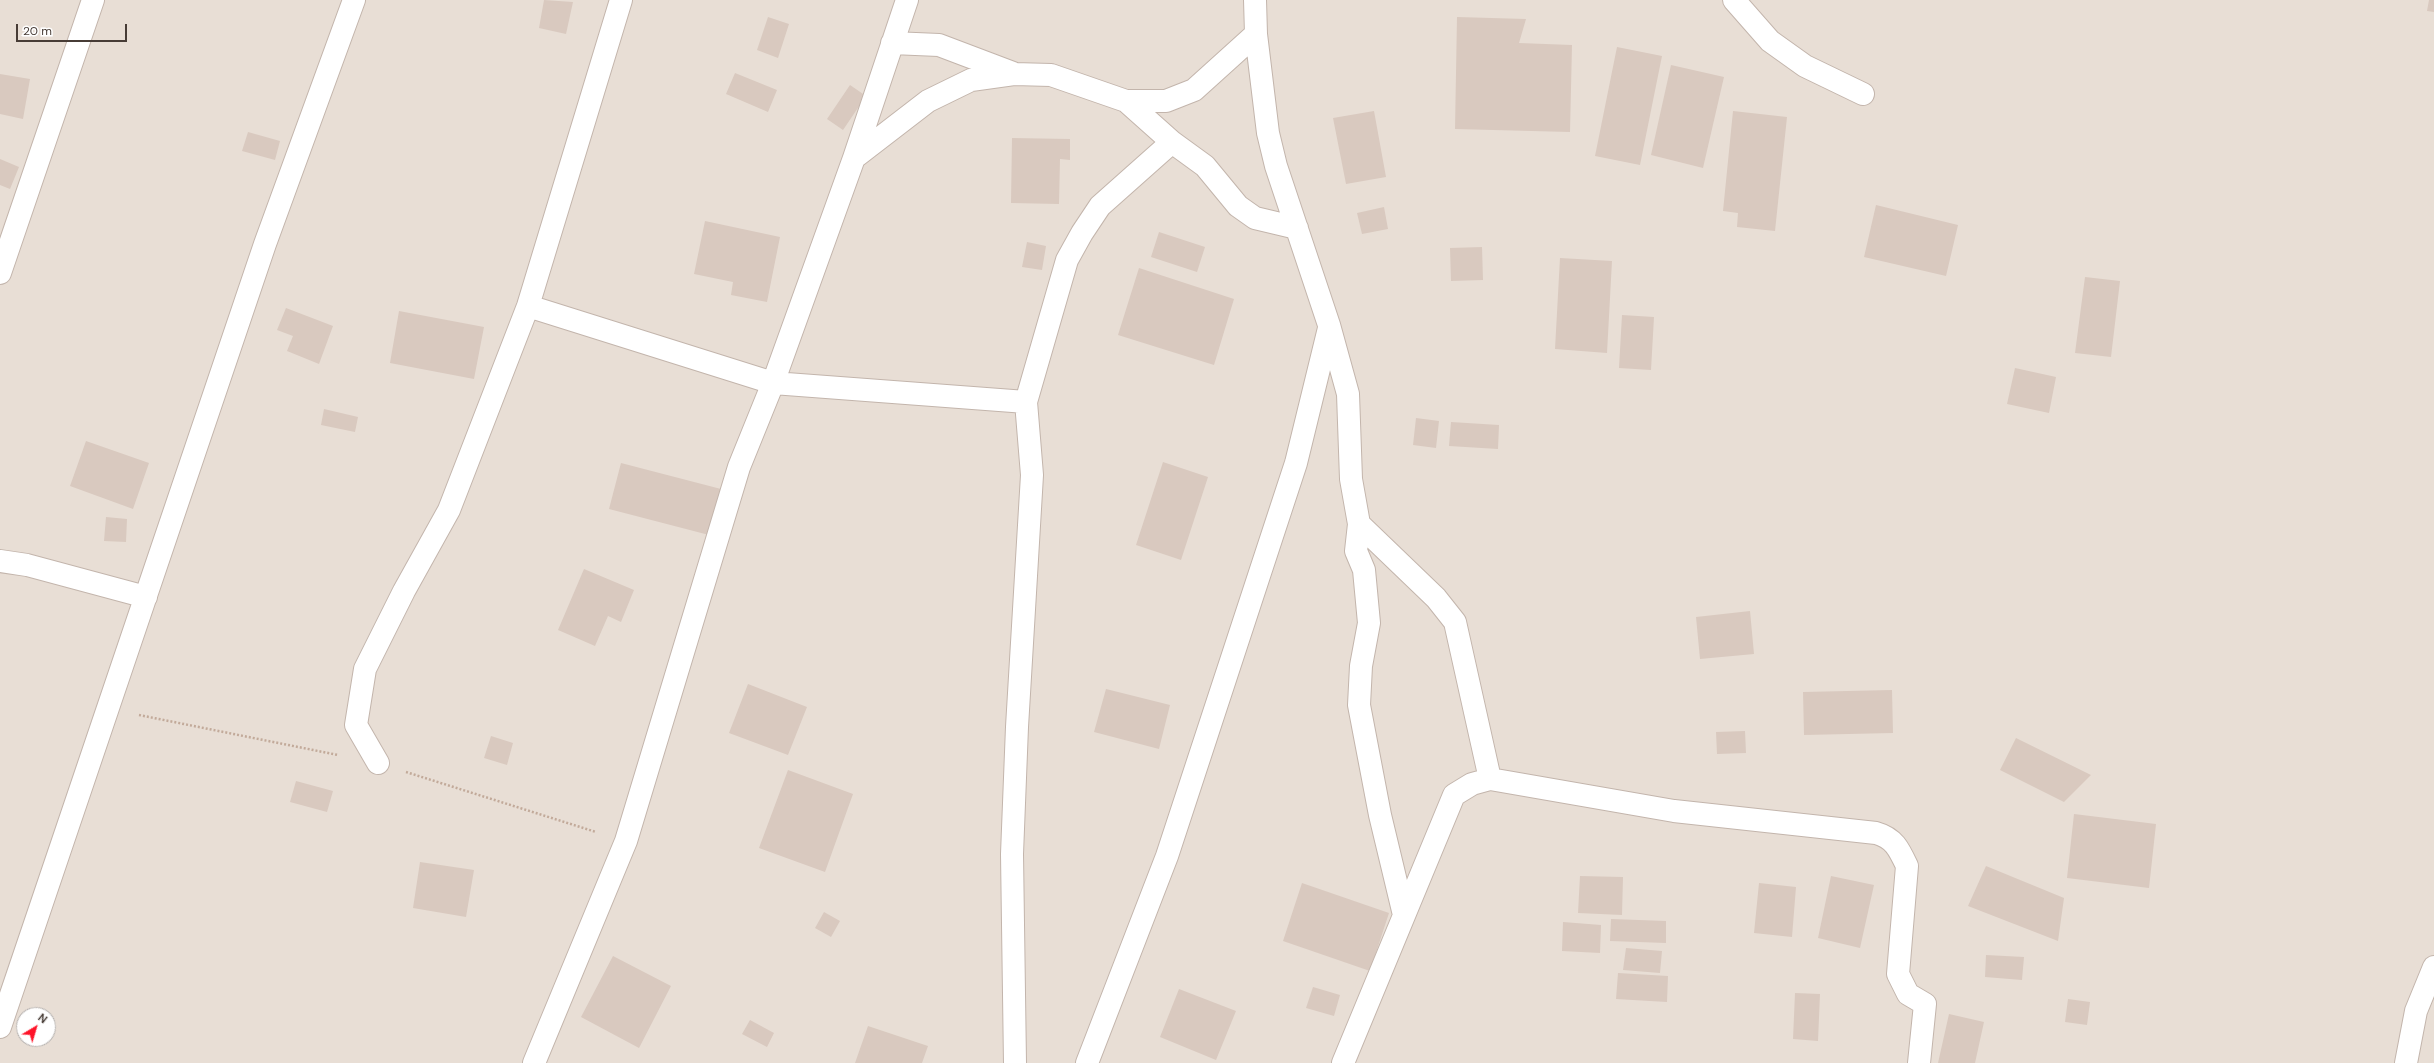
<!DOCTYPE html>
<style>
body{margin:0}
#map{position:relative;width:2434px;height:1063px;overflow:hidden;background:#f4ede7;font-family:"DM Sans",sans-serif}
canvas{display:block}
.north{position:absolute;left:16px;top:1007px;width:40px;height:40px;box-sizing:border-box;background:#fff;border:1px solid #b5b1af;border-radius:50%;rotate:38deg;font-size:11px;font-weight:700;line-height:16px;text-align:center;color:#473c36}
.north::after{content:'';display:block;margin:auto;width:14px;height:18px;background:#fe1429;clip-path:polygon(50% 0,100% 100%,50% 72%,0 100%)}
.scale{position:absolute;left:16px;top:24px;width:111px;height:18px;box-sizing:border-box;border:2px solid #473c36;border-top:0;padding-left:5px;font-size:12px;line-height:14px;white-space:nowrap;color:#473c36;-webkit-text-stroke:3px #fff;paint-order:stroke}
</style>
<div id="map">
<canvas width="2434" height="1063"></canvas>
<div class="north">N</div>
<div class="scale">20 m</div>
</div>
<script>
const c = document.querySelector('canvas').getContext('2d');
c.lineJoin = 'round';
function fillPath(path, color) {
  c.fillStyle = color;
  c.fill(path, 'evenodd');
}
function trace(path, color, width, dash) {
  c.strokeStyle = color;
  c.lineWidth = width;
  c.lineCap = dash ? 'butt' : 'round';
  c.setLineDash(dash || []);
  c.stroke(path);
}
fillPath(new Path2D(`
 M0,0h2434v1063h-2434zM24,1015h24v24h-24z`), '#e8ded5');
fillPath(new Path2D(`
 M544,0l29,2 -7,32 -27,-6z
 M2429,0h5v12l-7,-1z
 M768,17l21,7 -11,34 -21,-8z
 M1457,17l69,2 -7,24 53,2 -2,87 -115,-3z
 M1617,47l45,9 -22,109 -45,-9z
 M1671,65l53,12 -21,91 -52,-13z
 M735,73l42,17 -9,22 -42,-18z
 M0,74l30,5 -7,40 -23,-5z
 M850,85l16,11 -23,34 -16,-11z
 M1374,111l12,66 -40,7 -13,-66z
 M1733,111l54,6 -12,114 -38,-4 1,-14 -15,-2z
 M248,132l32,9 -5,19 -33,-9z
 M1012,138l58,1v21l-10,-1 -1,45 -48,-1z
 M0,159l19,8 -9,22 -10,-4z
 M1876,205l82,20 -12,51 -82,-19z
 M1384,207l4,22 -26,5 -5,-21z
 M705,221l75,16 -13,65 -36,-7 2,-13 -39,-8z
 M1159,232l46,15 -8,25 -46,-15z
 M1027,242l19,4 -4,24 -20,-3z
 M1482,247l1,33 -32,1 -1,-33z
 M1560,258l52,3 -5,92 -52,-4z
 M1139,268l95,31 -20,66 -96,-30z
 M2085,277l35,4 -9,76 -36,-4z
 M286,308l47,18 -14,38 -32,-13 6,-15 -16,-6z
 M399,311l85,16 -10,52 -84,-16z
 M1622,315l32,2 -3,53 -32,-2z
 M2015,368l41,9 -7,36 -42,-9z
 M324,409l34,8 -3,15 -34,-7z
 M1416,418l23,3 -3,27 -23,-3z
 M1451,422l48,3 -1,24 -49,-3z
 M86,441l63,22 -16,46 -63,-23z
 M1163,462l45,15 -27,83 -45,-15z
 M621,463l100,26 -12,46 -100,-26z
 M106,517l21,2 -1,23 -22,-1z
 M584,569l50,21 -13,32 -13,-6 -13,30 -37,-16z
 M1750,611l4,43 -54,5 -4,-42z
 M748,684l59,23 -19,48 -59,-22z
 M1106,689l64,16 -11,44 -65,-17z
 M1892,690l1,43 -89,2 -1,-43z
 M1745,731l1,22 -29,1 -1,-22z
 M491,736l22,7 -6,22 -23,-7z
 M2016,738l75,37 -27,27 -64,-32z
 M788,770l65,24 -28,78 -66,-24z
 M296,781l37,10 -6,21 -37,-10z
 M2074,814l82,10 -7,64 -82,-10z
 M420,862l54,8 -8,47 -53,-9z
 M1986,866l78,32 -6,43 -90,-35z
 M1580,876l43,1 -1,38 -44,-2z
 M1831,876l43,9 -14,63 -42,-10z
 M1302,883l87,30 -19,58 -87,-30z
 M1759,883l37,4 -4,50 -38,-4z
 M824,912l16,9 -9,16 -16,-9z
 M1611,919l55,2v22l-56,-2z
 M1563,922l38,3 -1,28 -38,-2z
 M1626,948l36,3 -2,22 -37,-3z
 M1986,955l38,2 -2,23 -37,-3z
 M613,956l58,30 -32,62 -58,-31z
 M1618,973l50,3 -1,26 -51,-3z
 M1313,987l27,8 -6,21 -28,-8z
 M1179,989l57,22 -20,49 -56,-23z
 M1795,993l25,1 -2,47 -25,-2z
 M2068,999l22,3 -3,23 -22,-3z
 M1949,1014l35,8 -9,41h-37z
 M750,1020l24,13 -7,14 -25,-13z
 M868,1026l60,20 -6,17h-67z`), '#d9c9bf');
const street = new Path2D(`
 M1255,0l1,34 12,99 8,33 53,159 19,69 3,85 8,45 -3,27 8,19 5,53 -8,43 -2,39 21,110 24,100
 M1734,0l36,41 35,25 58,28
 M892,43l47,2 74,28
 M1126,101l46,41 33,24 33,40 17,12 42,10
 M854,158l74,-57 43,-21 43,-6 37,1 75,26h40l28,-11 62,-56
 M0,273l93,-273
 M528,306l245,77 253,19
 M1359,524l77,74 19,24 35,157
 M0,561l27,4 119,32
 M378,763l-22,-38 9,-56 39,-78 45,-81 79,-204 93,-306
 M0,1027l265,-783 89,-244
 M534,1063l92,-222 113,-374 34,-84 81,-225 53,-158
 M1015,1063l-3,-209 5,-127 15,-252 -6,-73 41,-142 15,-27 18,-27 72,-64
 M1087,1063l80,-207 129,-393 33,-135
 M1343,1063l111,-268 18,-11 18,-5 184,32 202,22c18,5 23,16 31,33l-9,108 10,20 17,10 -6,59
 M2406,1063l10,-52 18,-44`);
trace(street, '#c3b5ac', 24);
trace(new Path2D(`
 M139,715l199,40
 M406,772l190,60`), '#c2aa9a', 2.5, [2, 2]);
trace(street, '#fff', 22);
</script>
